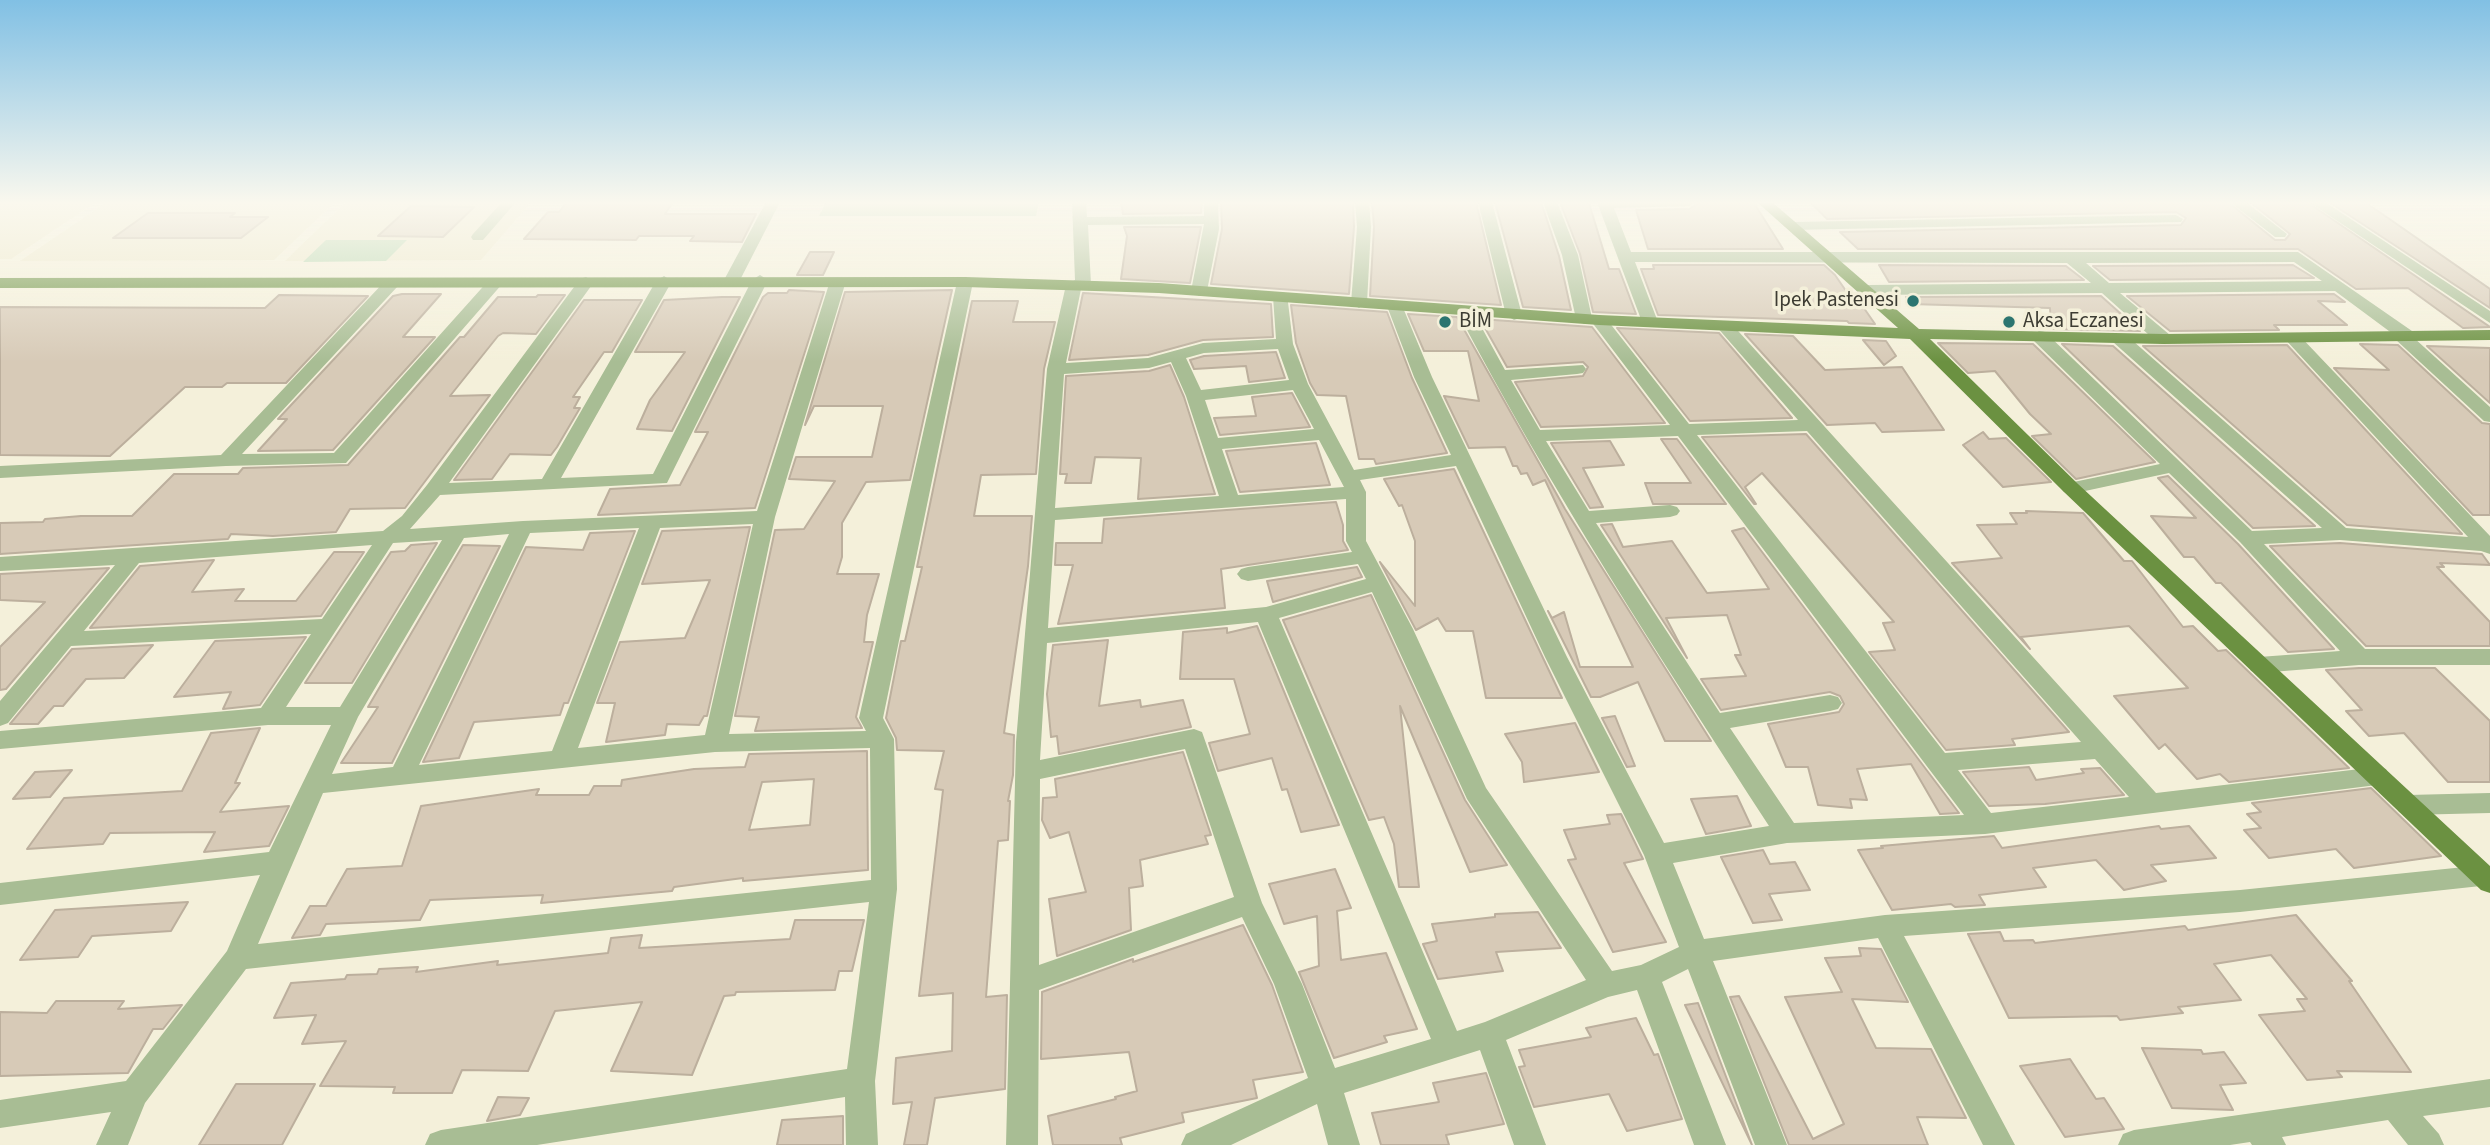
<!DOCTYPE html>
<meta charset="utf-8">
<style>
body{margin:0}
canvas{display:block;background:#f4f0da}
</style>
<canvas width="2490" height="1145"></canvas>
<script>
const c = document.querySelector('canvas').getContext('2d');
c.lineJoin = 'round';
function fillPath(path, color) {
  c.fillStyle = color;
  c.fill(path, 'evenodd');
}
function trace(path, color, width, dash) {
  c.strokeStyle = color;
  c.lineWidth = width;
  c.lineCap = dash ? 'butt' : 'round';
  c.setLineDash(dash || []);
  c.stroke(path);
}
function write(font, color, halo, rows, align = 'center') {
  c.font = font + ' "Source Sans 3",sans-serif';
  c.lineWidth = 7;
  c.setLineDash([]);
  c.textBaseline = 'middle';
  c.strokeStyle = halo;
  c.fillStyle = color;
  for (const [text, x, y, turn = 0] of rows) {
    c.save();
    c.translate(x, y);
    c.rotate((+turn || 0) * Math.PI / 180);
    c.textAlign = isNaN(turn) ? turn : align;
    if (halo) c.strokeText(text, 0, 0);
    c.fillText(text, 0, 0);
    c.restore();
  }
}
fillPath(new Path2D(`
 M0,202h96l-85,57h-11z
 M107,202h228l-61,58 -254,1z
 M346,202h185l-50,58 -196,1z`), '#ede8ca');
fillPath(new Path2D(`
 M826,202h213l-3,14h-217z
 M326,240h81l-21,21 -83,1z`), '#b3d5ad');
const building = new Path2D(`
 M567,202h106l-8,12h91l-14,28 -52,-1 4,-5h-55l-3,4 -112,-1 24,-27h11z
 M1121,202h81l-1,11 -78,1z
 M1221,202h132l1,25 -5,67 -138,-10 11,-55z
 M1372,202h104l25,103 -131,-9 4,-69z
 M1495,202h46l18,54 12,54 -48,-3z
 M1560,202l29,1 20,66h10l17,45 -43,-2 -13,-58z
 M1810,202l379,2 -2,-2h41l47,38h10l5,-6 -40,-32h57l183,125 -27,1 -55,-40 -52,1 -58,-40h-440l-18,-17 341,-7 5,-7 -10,-6 -349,7z
 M2329,202h36l125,87v19z
 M1717,203h37l29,46h-135l-12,-39 53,-1 8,-5z
 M411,206l63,1 -31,30 -65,-1z
 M148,213h87l-5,4h38l-27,21h-128z
 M1124,227h77l-11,56 -69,-4 6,-43z
 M810,252h24l-11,23h-26z
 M1653,265h171l11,10 18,26h6l16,23 -26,-1 -2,-2 -189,-6 -17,-46h13z
 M1879,265l187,1 18,14 -195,2z
 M2293,265l21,13 -204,2 -17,-14z
 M789,290l35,2 -69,216 -157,7 12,-26 70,-4 28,-53h-13l68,-135 5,-4h19z
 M952,290l-42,190 -44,2 -24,41v34l-5,17h42l-12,41 -3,27h9l-17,75 6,11 -107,3 4,-14 -24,-1 40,-186 29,-1 31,-48 -46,-2 7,-22h76l11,-51h-69l-9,19 40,-133z
 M1083,293l188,11 2,33 -70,3 -55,15 -79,5z
 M402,294h39l-38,43h32l-102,113 -75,1 29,-32h-9l115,-123z
 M2334,294l11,8 -27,-1 29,24h-73l5,5 -109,1 -43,-35z
 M279,295l89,1 -82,87h-59l-5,4h-37l-75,69 -110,-1v-148l265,1z
 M538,295h27l-29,39 -33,-1 -5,3 -48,60 40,-1 -85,113 -55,1 -14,23 -63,4 -42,-2 -3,5 -228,15v-31l43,-1 2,-3 36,-3h51l42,-42h64l5,-6 105,-3 112,-128h4l34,-40h38z
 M2101,296l39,35 -89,-2 -1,-21 -140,-4 -4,-7z
 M722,297h18l-68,134 -35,-2 13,-29 35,-48h-50l29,-52z
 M584,300h58l-30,52h-8l-31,45h7l-6,11h6l-23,39 -6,8 -41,-1 -18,25 -38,1z
 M972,301h46l-5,21h42l-11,47 -8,105 -55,1 -7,41h58l-4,50 -24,167 10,2 -1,40 -5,26h2l-2,39 -10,1 -12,156 21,-2 -2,94 -70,9 -8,47h-23l8,-43 -19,2 3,-46 56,-7 1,-58 -34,3 24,-206 -8,-1 9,-38 -47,-1 -1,-12 -10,-20 15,-77h4l17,-74h-5z
 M1291,305l96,7 25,66 35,75 -71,11 -2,-5h-15l-13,-63 -29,-1 -7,-12 -14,-40z
 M1408,314l49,3 108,192 146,232h-46l-27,-59 -38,15h-9l-43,-86 4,7 12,-6 16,55h53l-88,-187 -12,5 -6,-12 -6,1 -4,-8h-4l-8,-19 -36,1 -25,-52 35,5 -11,-50h-44z
 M1480,319l112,8 73,96 -124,4 -26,-45 68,-6 5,-9 -5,-5 -76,5z
 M1617,328l102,5 73,85 -102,3z
 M1745,334l48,2 32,34 77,-3 42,63 -62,2 -7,-9 -48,2z
 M1863,340l23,1 10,15 -12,9z
 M1938,343l95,1 122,118 -79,17 -44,-43 19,-2 -21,-20 -35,-43 -27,2z
 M2062,344l51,2 202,180 -62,2z
 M2360,344l38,1 84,78 8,1v91h-17l-139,-147 55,2z
 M2287,345l175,189 -115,-9 -204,-179z
 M2427,346l63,2v55z
 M1276,352l9,26 -36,4 -3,-16 -52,3 -4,-9 14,-4z
 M1170,365l14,32 31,97 -77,5 3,-41 -46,-1 -4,26h-26l2,-9h-7l6,-98 83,-5z
 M1292,393l18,34 -90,8 -6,-17 42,-2 -4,-19z
 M1983,432l6,7 17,-1 45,44 -48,5 -40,-42z
 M1806,434l263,298 -57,7 3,6 -69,5 -77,-98 26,-2 -12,-27 11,-1 -132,-149 -17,14 11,17h-2l-52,-67z
 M1661,439h16l49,65h-73l-8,-21h46z
 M1610,441l14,24 -41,3 20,39 -13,1 -39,-65z
 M1316,443l14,42 -90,7 -14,-41z
 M1454,469l89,189 19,40h-76l-13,-67h-27l-8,-13 -22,12 -36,-68 35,44v-65l-13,-36 -3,1 -15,-27z
 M2168,476l70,68 96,105 -46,3 -67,-69h-5l-22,-26h-10l-33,-41 45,2 -38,-40z
 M1336,502l7,23v16l5,9 -127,19 4,39 -167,16 15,-59h-18l1,-22h46l2,-24z
 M2026,511l57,2 41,48h8l51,66 10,-1 25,25 8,-1 123,118 -120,14 -9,-8 -23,5 -32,-35 -6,5 -45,-53 74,-8 -59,-62 -108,11 9,12 -78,-86 50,-5 -25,-33 40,-1 -7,-11h17z
 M1612,524l11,23 49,-6 35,52 62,-4 -37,-58 12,-3 215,285 -19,1 -29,-50 -54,5 10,31 -17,-1 2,9 -34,-3 -10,-38h-22l-18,-43 71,-12 5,-8 -4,-8 -10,-4 -109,18 -20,-31 45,-3 -11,-21h6l-14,-40 -61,3 21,40 -86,-133z
 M750,527l-43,189h-3l-5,9 -32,-1 -2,11 -59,7 9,-39h-18l23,-61 65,-4 25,-58 -68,4 20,-53z
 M635,531l-67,172h-4l-4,12 -86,7 -15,36 -36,4 103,-215 57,3 7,-17z
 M437,543l-85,140h-47l86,-131 14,-1 6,-6z
 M2340,543l142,11 8,11 -50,-2 4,4h-7l53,55v24h-124l-96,-100z
 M463,545l37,1 -108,217h-51l37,-56h-10z
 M334,552h30l-43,64 -231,12 50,-62 74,-6 -22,32 52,-3 -9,12h61z
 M1357,567l5,10 -89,25 -6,-21z
 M109,568l-103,121 -6,1v-43l45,-45 -45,-2v-26z
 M1371,595l94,205 42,65 -37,7 -70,-166 19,181h-20l-5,-43 -10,-27 -15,3 -86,-200z
 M1257,626l82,199 -38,7 -14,-43 -5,1 -10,-32 -54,13 -9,-28 41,-9 -16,-55h-54l3,-47 44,-4v5z
 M306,637l-46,68 -37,4 8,-17 -57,5 41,-56z
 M1108,640l-9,66 41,-6 1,7 42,-7 8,27 -132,27 -2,-18 -6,1 -4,-43 6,-49z
 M153,645l-29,33 -38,1 -23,27h-9l-16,18h-28l62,-75z
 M2359,668h76l55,53v61h-42l-44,-49 -35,3 -23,-25 16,-1 -36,-40z
 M1615,716l20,50 -8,1 -25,-49z
 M1575,723l24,49 -75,10 -2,-20 -17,-28z
 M260,728l-25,55h5l-20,29 69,-6 -20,40 -65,6 11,-20 -105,1 -7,11 -76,5 37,-51 118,-7 29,-58z
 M867,751l1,119 -125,11v-3l-69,9 -2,4 -131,12 2,-8 -113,5 -10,20 -94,4 -6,11 -28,3 18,-32h16l21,-37 55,-3 19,-60 118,-17 -3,6h53l5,-9h27l1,-6 72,-11 51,-2 4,-13zM814,779l-4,46 -61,5 13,-48z
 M1183,752l28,83 -6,1 3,8 -68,16 3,26 -14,2 2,42 -74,26 -8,-57 37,-7 -17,-60 -19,6 -8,-18 1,-22 14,-1 -2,-18z
 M2029,767l7,13 48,-7 -3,-4 19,-1 24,27 -79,9 -56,2 -26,-34z
 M72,770l-22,27 -37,2 22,-27z
 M2371,788l70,68 -87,12 -18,-19 -67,9 -25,-28 17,-2 -14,-14 14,-2 -9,-9z
 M1737,796l14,30 -45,8 -15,-35z
 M1621,814l22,45 -19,4 42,79 -53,10 -45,-92 8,-1 -12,-29 46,-6 -3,-9z
 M2159,826l2,3 28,-3 27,32 -65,7 15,16 -42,9 -28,-30 -63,8 13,19 -67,8 6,10 -30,2 -4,-3 -59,6 -34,-60 25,-2 -2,-2 113,-10 8,12z
 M1763,850l7,14 25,-2 15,28 -41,4 13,26 -29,3 -32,-66z
 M1335,869l16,39 -14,3 4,49 45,-7 31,76 -33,7 3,6 -53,16 -35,-86 20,-6 -2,-50 -33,8 -15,-40z
 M188,902l-17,29 -79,5 -14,21 -58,3 35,-50z
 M1538,912l23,36 -65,4 7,19 -65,8 -15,-35 14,-3 -5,-17 63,-7v-3z
 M2296,915l56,66h-3l62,91 -74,-1 5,6 -35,3 -48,-65 46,-4 -8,-12h10l-36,-44 -57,9 27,36 -63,7 5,6 -63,7 -3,-4 -108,2 -41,-84 32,-2 4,9 29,-1 2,3 150,-17 3,4z
 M795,920h69l-12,51h-13l-4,19 -99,2 -1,3 -11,1 -32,79 -81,-4 31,-69 -87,9 -27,60 -66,-1 -10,23h-59l2,-6 -75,-1 26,-45 -44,3 14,-29 -42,3 17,-35 54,-4 2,-4 30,-1 2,-5 39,-2 -2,5 82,-11 -1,4 111,-12 3,-15 31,-3 -3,13 151,-9z
 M1243,925l29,60 31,87 -50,8 4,18 -75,15 2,9 -64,16 2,7h-69l-5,-29 68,-17 -1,-2 22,-6 -8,-39 -88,7 1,-67 91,-33v3z
 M1859,948l22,1 27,53 -56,-3 24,49 55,1 35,69 -49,-1 11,28h-139l-59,-148 9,-1 74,143 31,-15 -59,-127 57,-5 -17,-34 36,-2z
 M56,1001h68l-6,8 64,-4 -19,24h-10l-25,44 -128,3v-64l47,1z
 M1698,1003l54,142 -67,-140z
 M1636,1018l18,37 4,-1 24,65 -55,12 -18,-37 -75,13 -15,-40 6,-1 -6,-16 72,-13 -5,-9z
 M2142,1048l59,2 2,4 21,-2 22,31 -26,2 13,25 -61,-2z
 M2070,1059l26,40 8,-1 20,31 -59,8 -45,-71z
 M1486,1073l18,51 -58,11 3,10h-68l-9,-32 67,-11 -6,-19z
 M236,1084h79l-33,61h-83z
 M498,1097l31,1 -9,17 -33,6z
 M843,1116v29h-66l5,-25z`);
fillPath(building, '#d7cab7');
trace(building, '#bcaf9d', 2);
fillPath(new Path2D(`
 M502,202h14l-33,38h-10l-2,-3 2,-3z
 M766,202h14l-40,78 -8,5 -6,-2 -2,-3z
 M1072,202h14l1,15 117,-1v-14h14l1,27 -12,62 -8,5 -8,-5 13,-67 -116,1 3,60 -2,3 -8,1 -15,74 82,-5 55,-15 73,-4 -3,-42 2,-3h12l6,50 15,40 46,86 97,-15 -37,-78 -27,-71 2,-3h12l31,74 135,280 97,186 105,-17c-110,-170 -219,-337 -312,-515l2,-3h12l34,62 78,-5 3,4 -3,4 -6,1 -66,6 29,50 130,-5 -79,-104 -7,3 -8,-5 -14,-64 -19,-53h14l21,53 14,63 7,-3 6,2 84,107 109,-4 -82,-94 2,-4h12l426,471 221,-26 9,2 3,7 -3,7 -9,2 -392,49 -198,9 -114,20 31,76 181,-24 355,-25 244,-25 6,2v18l-250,27 -336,24 111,209h-32l-105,-207 -165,23 74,184h-32l-67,-176 -26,13 64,163h-32l-57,-155 -29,7 -102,43 40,105h-32l-34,-95 -136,43 16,52h-32l-11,-41 -86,41h-50l5,-11 122,-56 -34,-94 -32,-67 -203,73 -1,155h-32l10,-403 31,-373 19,-84 9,-5zM1278,349l11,31 -88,10 -15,-32 18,-5zM1171,362l15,34 33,100 -164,12 9,-134 85,-6zM1293,390l21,39 -96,9 -13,-38zM1807,431l274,311 -136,11 -248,-318zM1678,436l251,333 35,46 -170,8 -64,-95 100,-17 8,-2 4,-6 -4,-6 -8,-2 -110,18 -124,-190 74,-6 7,-2 3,-4 -3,-4 -7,-2 -81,6 -43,-70zM1319,440l25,47 -106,8 -16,-46zM1456,466l89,191 99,198 35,92 -38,18 -29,6 -126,-183 -73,-159 -47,-88v-49l-6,-12zM1346,499v42l6,11 -104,15 -7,2 -4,5 4,5 7,2 110,-17 8,15 -100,28 -218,21 7,-108zM1372,592l95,207 119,181 -101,42 -28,9 -178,-413zM1258,622l173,417 -96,29 -33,-84 -40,-81 -60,-171 -8,-3 -154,31 7,-117zM1185,749l49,148 -195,68 1,-186zM2095,759l34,38 -138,16 -33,-43z
 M1355,202h14l2,25 -4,76 -8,5 -8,-5 6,-76z
 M1478,202h14l30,113 -2,3 -6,2 -8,-5z
 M1597,202h99l-7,4 -75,2 17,44h667l114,79 1,6 77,70v15l-6,-1 -89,-82 -2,-5 -58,-43 -215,2 50,42 2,4 -8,5 -6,-1 -56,-50 -237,2 -8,-5 8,-5 226,-2 -24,-20 -432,-1 23,60 -8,5 -8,-5zM2294,262l28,19 -213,2 -23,-20z
 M2230,202h16l41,32 -2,3h-10z
 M2309,202h16l165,109v12z
 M2176,215l7,4 -2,3 -390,8 -7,-4 7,-4z
 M760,275l8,5 -101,203 -227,12 -30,34 113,-8 234,-10 73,-230 2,-3h12l2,3 -71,236 -46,217 137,-3 -7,-13 98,-436 8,-5 6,2 2,3 -90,436 11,21 3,150 -22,192 3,64h-32l-1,-48 -308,48h-112l5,-11 11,-4 406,-61 22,-167 -623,67 -101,134 -17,42h-32l15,-33 -111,16v-28l126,-19 101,-130 33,-76 -260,30v-22l269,-31 62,-127h-63l-268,24v-18l261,-23 50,-74 -240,12 -63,77 -8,3v-25l115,-136 -115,6v-14l383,-26 19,-15 25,-31 153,-206 6,-2 8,5 -145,201 93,-4 114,-198 8,-5 8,5 -111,197 92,-4 99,-194zM753,524l-48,211 -127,13 82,-220zM639,528l-87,223 -133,14 111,-232zM509,534l-116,233 -61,7 26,-57 106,-179zM442,540l-102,167h-54l107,-164zM372,545l-50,74 -238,12 55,-68zM870,748l1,132 -613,64 65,-151 392,-41z
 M392,278l8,5 -2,3 -156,168 92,-1 155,-173h12l2,3 -157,180 -120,3 -226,12v-12l221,-11 165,-175z
 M2039,331l6,1 207,199 70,-3 -209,-186 -2,-4 2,-4h12l221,194 122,9 -184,-199 2,-4h12l192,202v18l-9,-3 -141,-11 -76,4 101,105h125v16h-131l-100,8 -8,-2 -3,-6 3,-6 8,-2 81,-6 -100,-109 -71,-69 -98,21 -7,-2 -3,-4 3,-4 96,-20 -127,-124 -2,-4z
 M2490,793v20l-82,2 -9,-3 -4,-7 4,-7 9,-3z
 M2490,1079v28l-67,9 16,18 5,11h-36l-20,-25 -106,17 4,8h-34l-2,-3 -20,3h-112l5,-11 11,-4z`), '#a8bd94');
fillPath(new Path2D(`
 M1757,202h15l147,127 245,5 326,-4v10l-326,4 -234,-5 148,145 412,382v27l-9,-3 -417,-398 -154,-153 -311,-14 -440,-32 -194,-6 -965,1v-10l965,-1 194,6 440,32 299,13z`), '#6b9141');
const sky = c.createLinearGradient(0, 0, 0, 362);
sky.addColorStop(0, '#81c0e4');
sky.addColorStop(0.56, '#faf8ee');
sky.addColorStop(1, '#faf8ee00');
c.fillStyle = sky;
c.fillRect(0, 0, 2490, 362);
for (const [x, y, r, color] of [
 [1913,301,7,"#2c7570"],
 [1445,322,7,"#2c7570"],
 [2009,322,7,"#2c7570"]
]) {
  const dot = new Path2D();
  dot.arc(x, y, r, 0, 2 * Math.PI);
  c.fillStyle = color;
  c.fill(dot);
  trace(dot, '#f4f0da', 2.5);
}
write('21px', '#3d3c33', '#f4f0da', [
 ["Ipek Pastenesi",1899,301,"right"],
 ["BİM",1459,322],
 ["Aksa Eczanesi",2023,322]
], 'left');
</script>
